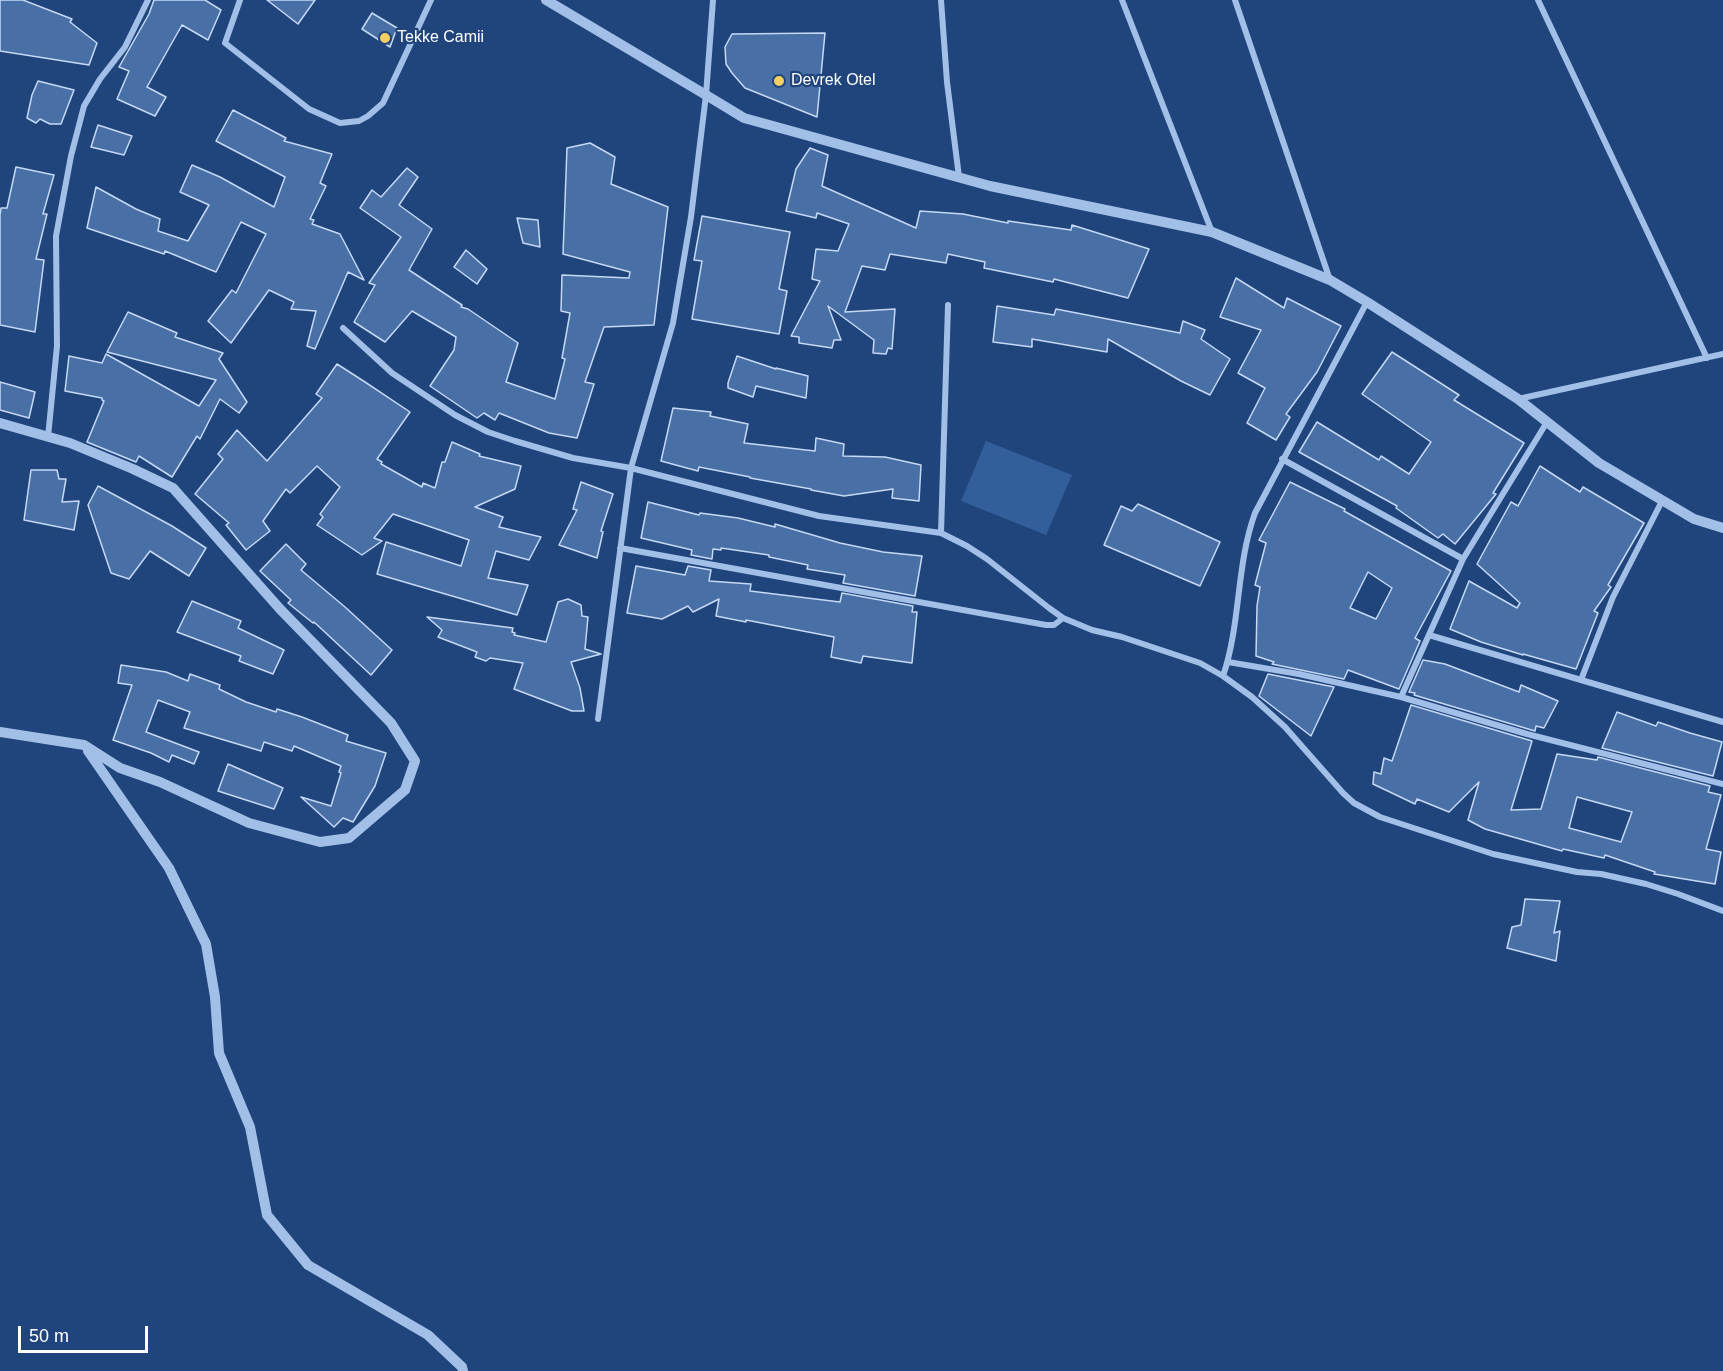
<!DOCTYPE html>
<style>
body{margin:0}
#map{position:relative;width:1723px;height:1371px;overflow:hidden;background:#1f457c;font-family:Helvetica,sans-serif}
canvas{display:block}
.scale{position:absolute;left:18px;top:1326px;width:130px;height:27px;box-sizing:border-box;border:3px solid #fff;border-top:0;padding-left:8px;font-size:18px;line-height:21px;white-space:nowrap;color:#fff;-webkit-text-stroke:4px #1f457c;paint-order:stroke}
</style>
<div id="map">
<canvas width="1723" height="1371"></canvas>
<div class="scale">50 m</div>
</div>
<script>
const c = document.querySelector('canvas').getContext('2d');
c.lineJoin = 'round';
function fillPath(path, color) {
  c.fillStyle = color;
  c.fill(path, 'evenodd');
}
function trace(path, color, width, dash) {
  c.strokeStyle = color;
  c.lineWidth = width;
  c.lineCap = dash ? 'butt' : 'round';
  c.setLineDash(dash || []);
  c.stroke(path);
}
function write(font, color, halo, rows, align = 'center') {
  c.font = font + ' Helvetica,sans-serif';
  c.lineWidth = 4.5;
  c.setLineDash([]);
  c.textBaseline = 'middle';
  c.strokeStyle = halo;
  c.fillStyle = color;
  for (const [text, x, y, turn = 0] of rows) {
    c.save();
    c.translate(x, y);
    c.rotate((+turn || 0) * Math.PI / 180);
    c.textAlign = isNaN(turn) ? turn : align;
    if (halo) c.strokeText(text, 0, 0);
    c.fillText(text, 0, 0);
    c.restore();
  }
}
fillPath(new Path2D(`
 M986,441l86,34 -26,60 -85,-34z`), '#325e9a');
const building = new Path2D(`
 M0,0h23l49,19 -2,3 27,21 -8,22 -89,-14z
 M154,0h51l16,10 -13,30 -26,-15 -35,62 19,10 -11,19 -38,-17 12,-28 -10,-4 30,-53z
 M267,0h48l-17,24z
 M372,13l25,15 -7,19 -28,-18z
 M825,33l-8,84 -72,-29 -13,-15 -6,-9 -1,-17 7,-13z
 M38,81l36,9 -13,34h-11l-10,-5 -4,4 -9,-5 5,-23z
 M233,110l53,28 -2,3 48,13 -12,29 6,3 -16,33 4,1 -2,4 28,10 24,46 -16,-8 -33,77 -8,-3 9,-35 -25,-2 3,-7 -25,-12 -38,53 -23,-22 24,-31 4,3 30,-59 -25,-12 -25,50 -51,-21 -1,3 -77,-26 9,-41 40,22 24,10 -2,12 30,10 21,-36 -29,-13 12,-27 28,12 54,30 11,-30 -69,-36z
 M98,125l34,11 -8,19 -33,-8z
 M590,143l25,14 -4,27 57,23 -14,118 -50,2 -19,55 9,2 -17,54 -28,-5 -50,-20 -4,7 -11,-7 -7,5 -47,-32 24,-36 2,-13 -44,-26 -27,31 -31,-20 21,-37 -6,-2 32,-46 -41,-29 12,-18 9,7 26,-29 11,9 -19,28 33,24 -23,41 53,35 -1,2 7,2 50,34 -12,39 49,17 10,-40 -3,-1 8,-45 -9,-2 1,-36 67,3 1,-6 -67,-18 4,-106z
 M810,148l18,7 -6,31 94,42 4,-17 43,3 45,9v-2l63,9 1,-5 77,24 -21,49 -74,-19 -1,3 -69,-14 1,-6 -37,-8 -2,9 -56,-9 -5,16 -23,-4 -17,46 50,-3 -3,40 -4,-1 -2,6 -13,-1 1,-13 -46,-34 13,34h-7l-2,8 -33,-5v-6l-8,-1 29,-55 -8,-2 4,-30 22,2 11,-27 -32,-11 -1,5 -30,-7 10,-42z
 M16,167l38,8 -11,39h4l-11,45 8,1 -9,72 -35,-7v-110l1,-7h6z
 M702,216l88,16 -11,57 8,2 -8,43 -87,-15 10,-58 -8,-1z
 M517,218l21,2 2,27 -17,-4z
 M466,250l21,19 -10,15 -23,-17z
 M1236,278l48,30 3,-10 54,28 -24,46 -31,42 4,3 -14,23 -29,-17 18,-35 -27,-15 23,-43 -41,-13z
 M997,306l57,9 2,-6 124,24 3,-12 22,9 -4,9 29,20 -20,36 -29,-14 -73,-42 -1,13 -75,-13v8l-39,-5z
 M128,312l49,21 -2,4 48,16 -4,6 28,43 -8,11 -19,-14 -20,40 -3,-3 -25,41 -33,-21 -3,6 -49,-20 17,-41 -2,-1v-2l-37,-7 4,-35 33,7 4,-9 93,52 17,-26 -109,-28z
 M1392,352l67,43 -5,5 70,43 -31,50 3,1 -41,50 -12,-10 -5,4 -42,-30 1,-2 -98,-54 18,-30 62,38 2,-4 28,18 22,-32 -69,-48z
 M737,356l39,13v-1l32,8 -2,22 -50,-12 -3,11 -25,-9v-5z
 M337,364l28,18 45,30 -33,47 5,3 -1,2 41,23 1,-4 12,5 7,-26h3l7,-20 28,12 -1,2 42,10 -6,23 -40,18 28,10 -4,10 42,10 -12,23 -33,-9 -8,27 40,7 -11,30 -140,-41 9,-32 75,24 8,-26 -76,-26 -19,24 8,3 -20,14 -45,-30 6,-8 -3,-3 20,-27 -23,-21 -27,27 -4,-4 -23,32 7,10 -24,19 -20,-25 3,-2 -34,-29 28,-35 -5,-5 19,-24 30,31 55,-63 -6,-4z
 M0,382l35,10 -6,26 -29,-8z
 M673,408l38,4 -1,4 38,8 -4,19 71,8 1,-13 28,6 -1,12 42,1 36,8 -2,36 -27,-3 1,-9 -49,7 -33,-6v-1l-61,-11v-1l-51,-10 -1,4 -37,-10z
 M1540,466l40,26 3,-5 61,36 -36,62 3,2 -17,24 4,2 -22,56 -53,-15v1l-42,-13 -31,-13 19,-48 48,27 3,-5 -43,-39 34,-62 7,4z
 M31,470h26l2,9h7l-4,23 17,-1 -5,29 -50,-10z
 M581,482l32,12 -12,37 2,1 -6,26 -38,-13 18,-35 -4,-1z
 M1290,482l55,27 -1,2 107,60 -36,67 5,3 -21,48 -51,-19 -4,9 -72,-15 2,-2 -18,-6 1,-50 3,-19 -5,-2 11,-42 -7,-3zM1368,572l24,16 -16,31 -26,-11z
 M98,486l74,40 34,22 -17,28 -39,-25 -21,28 -18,-6 -23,-68z
 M648,502l51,13 1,-2 38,5 37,9v-3l65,19 43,9 39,4 -7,40 -72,-13 2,-8 -38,-6 1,-4 -39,-8v-2l-48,-7v2l-8,-1 -1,10 -21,-4 1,-5 -51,-12z
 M1138,504l82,38 -20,44 -96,-41 17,-39 11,5z
 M286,544l20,20 -5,6 44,37 47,43 -21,25 -57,-53 -1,1 -25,-20 3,-3 -31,-29z
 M636,566l49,9 3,-9 23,4 -2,11 42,3 -1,7 90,11 2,-9 71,13 -1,6h5l-5,51 -49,-7 -2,7 -30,-6 3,-20 -88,-17v2l-30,-6 3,-17 -26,13 -5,-6 -26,13 -35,-6z
 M568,599l13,6 1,11 6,1 -3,32 16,5 -30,8 9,26 4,23h-12l-58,-22 9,-26 -33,-5 -4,3 -11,-4 2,-5 -39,-15 4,-7 -15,-13 86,11 -1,4 3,1 -1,2 32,7 12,-40z
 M192,601l49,20 -3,7 46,22 -11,24 -34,-13 2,-5 -64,-24z
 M1423,660l22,4 74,28 2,-7 37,16 -14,27 -8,-2 -1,5 -121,-36 1,-2 -6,-1z
 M121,665l45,7 22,9 2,-7 30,11 -1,4 27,13 30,10 1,-3 25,8 46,18 -2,6 40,12 -11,33 -22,36 -10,-4 -9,9 -33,-30 30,9 10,-33 -2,-1 2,-6 -47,-20 -2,5 -28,-9 -3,9 -77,-23 6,-16 -32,-12 -12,32 53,20 -5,12 -22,-9 -3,7 -18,-9 -38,-13 19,-55 -14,-2z
 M1268,674l66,13 -23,49 -52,-40z
 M1411,705l121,36 -21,69 30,-1 16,-55 40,6 1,-3 112,29 -2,6 13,3 -15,54 15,3 -6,32 -61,-10 1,-2 -50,-17 -1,3 -41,-9 -1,2 -77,-22 -17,-9 11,-38 -30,30 -32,-13 -2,5 -42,-20 1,-12 7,2 3,-16 8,3zM1577,797l55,15 -11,30 -52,-14z
 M1617,712l39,14 2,-4 32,11 32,9 -9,34 -111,-28z
 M228,764l55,24 -9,21 -56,-18z
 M1525,899l35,2 -6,32 6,-2 -4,30 -49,-13 5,-21 9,-2z`);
fillPath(building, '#486fa6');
trace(building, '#c5d9f5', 1.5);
trace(new Path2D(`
 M240,0l-15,43 84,66 31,14 19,-2 9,-5 15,-13 48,-103
 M941,0l6,82 12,95
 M1122,0l90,232
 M1235,0l95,280
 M1538,0l169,358
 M343,328l49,45 63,42 33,17 27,9 58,17 58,10 188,48 122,17 26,13 20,13 62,49 14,10 29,12 30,7 78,26 23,13 29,21 33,30 58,66 11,10 26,14 113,37 84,18 24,2 45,10 32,10 45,17
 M1518,399l205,-45
 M48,437l9,-91 -1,-110 15,-80 13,-50 16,-27 25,-32 23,-47
 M1282,459l181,100
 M941,533l7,-228
 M620,548l426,77h8l9,-7
 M1429,635l294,87
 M1228,662l71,12 102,23 126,37 196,50
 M1223,676c18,-53 13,-111 32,-163l112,-211
 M1581,680l32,-83 49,-96
 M1401,697l62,-138 84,-137
 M598,719l33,-251 42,-145 18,-106 15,-122 7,-95`), '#a2bfe7', 6);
trace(new Path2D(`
 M546,0l160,95 38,23 246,68 222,46 118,48 37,22 151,97 81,64 95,56 29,9
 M0,423l70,20 63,26 40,19 107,121 111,114 24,38 -10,29 -56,48 -29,4 -71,-19 -89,-41 -40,-14 -36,-23 -84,-13
 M88,751l81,117 37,76 9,53 4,56 31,74 17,88 41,50 120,70 34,32 1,4`), '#a2bfe7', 10);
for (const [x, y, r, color] of [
 [385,38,6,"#f4cf62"],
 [779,81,6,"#f4cf62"]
]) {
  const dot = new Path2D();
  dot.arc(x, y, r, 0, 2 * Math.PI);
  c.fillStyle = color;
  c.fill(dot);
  trace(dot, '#1f457c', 2);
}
write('16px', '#fff', '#1f457c', [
 ["Tekke Camii",397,38],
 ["Devrek Otel",791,81]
], 'left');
</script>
